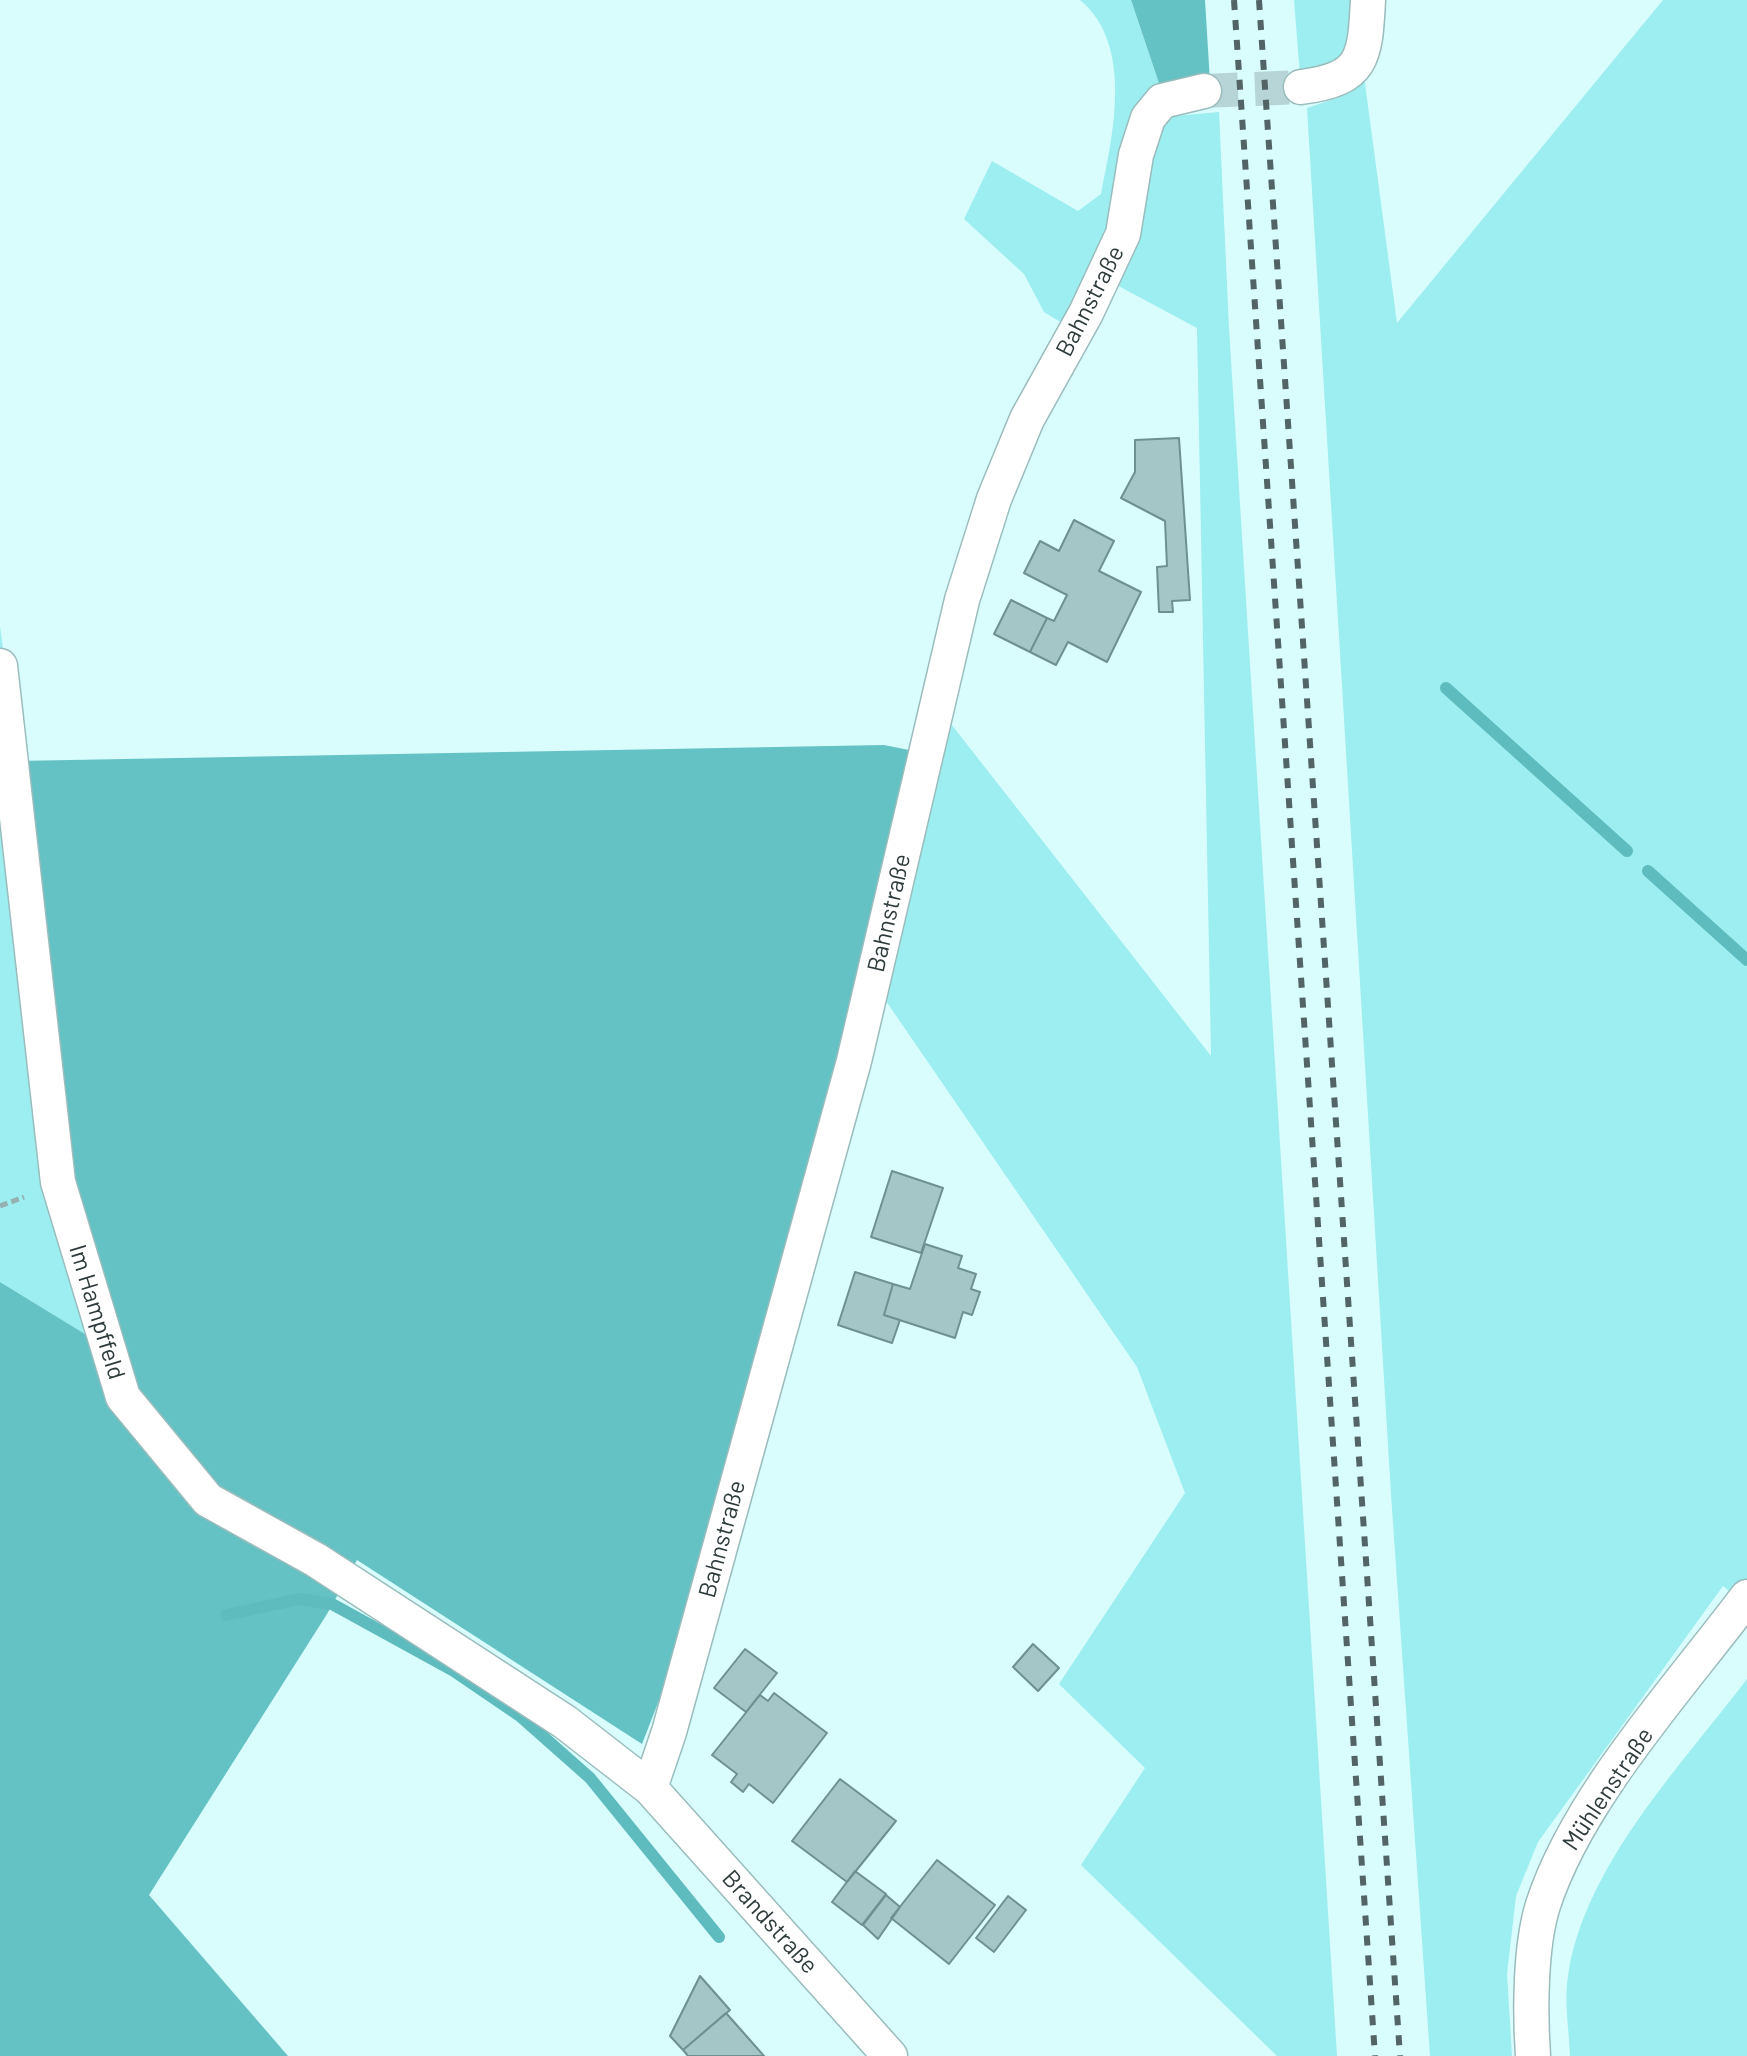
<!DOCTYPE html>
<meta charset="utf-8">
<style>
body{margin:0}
canvas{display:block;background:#d9fcfd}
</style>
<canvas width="1747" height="2056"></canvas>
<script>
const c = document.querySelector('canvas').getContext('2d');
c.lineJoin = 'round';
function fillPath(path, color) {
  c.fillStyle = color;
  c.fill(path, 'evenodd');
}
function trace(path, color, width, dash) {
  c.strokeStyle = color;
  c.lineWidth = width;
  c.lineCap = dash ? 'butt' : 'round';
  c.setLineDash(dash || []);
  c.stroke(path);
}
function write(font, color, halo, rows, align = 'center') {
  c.font = font + ' Barlow,sans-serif';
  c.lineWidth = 8;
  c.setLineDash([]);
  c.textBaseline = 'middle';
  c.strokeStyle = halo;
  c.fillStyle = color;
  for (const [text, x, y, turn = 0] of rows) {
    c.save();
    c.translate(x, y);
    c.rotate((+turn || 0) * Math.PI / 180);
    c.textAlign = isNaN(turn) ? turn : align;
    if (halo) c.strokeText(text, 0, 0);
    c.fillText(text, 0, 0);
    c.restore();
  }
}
fillPath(new Path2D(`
 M1080,0h51l31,92 -49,141 -46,93 -23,-14 -20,-38 -60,-55 28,-58 86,50 23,-17c12,-59 33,-149 -21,-194z
 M1294,0h65l-16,66 -43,9z
 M1663,0h84v1606l-24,-20 -185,256 -22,54 -9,78 5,82h-82l-39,-562 -84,-1386 33,-11 24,-21 33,247z
 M1219,112l10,216 108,1728h-60l-196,-191 64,-97 -86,-84 126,-191 -48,-126 -251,-366 58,-286 267,341 -14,-728 -84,-45 43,-151 18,-16z
 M0,626l94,714 -94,-58z
 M1747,1679v377h-177c-1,-26 -6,-55 -2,-80 16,-110 113,-210 179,-297z`), '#9ceef0');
fillPath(new Path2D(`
 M1131,0h74l5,82 -48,10z
 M884,745l30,6 -71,308 -159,577 -42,108 -285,-184 -30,54 -178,281 139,161h-288v-774l93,57 -77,-578z`), '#64c2c4');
trace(new Path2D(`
 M1446,688l181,163
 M1648,871l99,89
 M226,1615l73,-16 33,5 122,67 66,45 70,62 129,159`), '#5ebcbe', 12);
const building = new Path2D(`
 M1179,438l11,162 -18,1 1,11h-14l-2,-45 10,-1 -2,-45 -44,-23 14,-26v-32z
 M1074,520l40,21 -15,30 42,21 -34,70 -39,-20 -12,23 -26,-13 17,-34 7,3 13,-26 -43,-22 16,-32 19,10z
 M1011,600l36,18 -17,34 -36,-18z
 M892,1171l51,17 -22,65 -50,-16z
 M925,1244l37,12 -4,12 18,6 -5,15 9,3 -8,23 -9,-3 -8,26 -71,-23 9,-31 17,5z
 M855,1272l38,12 -9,31 16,5 -8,23 -54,-18z
 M1033,1644l26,24 -21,23 -25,-24z
 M745,1649l32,24 -31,39 -32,-24z
 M774,1693l53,40 -54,70 -24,-19 -6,8 -12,-10 6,-8 -25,-19 48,-60 8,6z
 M840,1779l56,42 -49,61 -55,-41z
 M937,1860l58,45 -46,59 -58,-46z
 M855,1871l31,23 -24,31 -30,-23z
 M886,1895l14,12 -22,32 -15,-14z
 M1008,1896l18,14 -32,42 -18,-14z
 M700,1976l30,34 -47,40 -13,-14z
 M726,2013l38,43h-76l-5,-6z`);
fillPath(building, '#a4c6c6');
trace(building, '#6f9090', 2);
trace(new Path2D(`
 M1204,91l97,-4`), '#b7d5d6', 34, [34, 17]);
const street = new Path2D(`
 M1301,87c63,-8 64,-29 67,-87
 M0,666l58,516 65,215 85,103 108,60 249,162 85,66 240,268
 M650,1788l19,-56 185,-671 108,-461 32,-101 33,-80 59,-106 37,-79 13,-79 12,-37 14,-17 42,-10
 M1533,2056c-3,-44 -3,-110 10,-151 35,-108 136,-217 204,-308`);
trace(street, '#9abcbc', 37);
trace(new Path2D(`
 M0,1206l24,-9`), '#96b0b1', 5, [8, 4]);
trace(street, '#fff', 34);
trace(new Path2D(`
 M1234,0l141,2056
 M1259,0l141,2056`), '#526465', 6, [10, 10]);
write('24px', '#2e3b3c', '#fff', [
 ["Bahnstraße",1090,301,-63],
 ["Bahnstraße",889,913,-77],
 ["Im Hampffeld",97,1312,73],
 ["Bahnstraße",722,1539,-75],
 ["Mühlenstraße",1608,1789,-56],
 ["Brandstraße",770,1922,48]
]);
</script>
